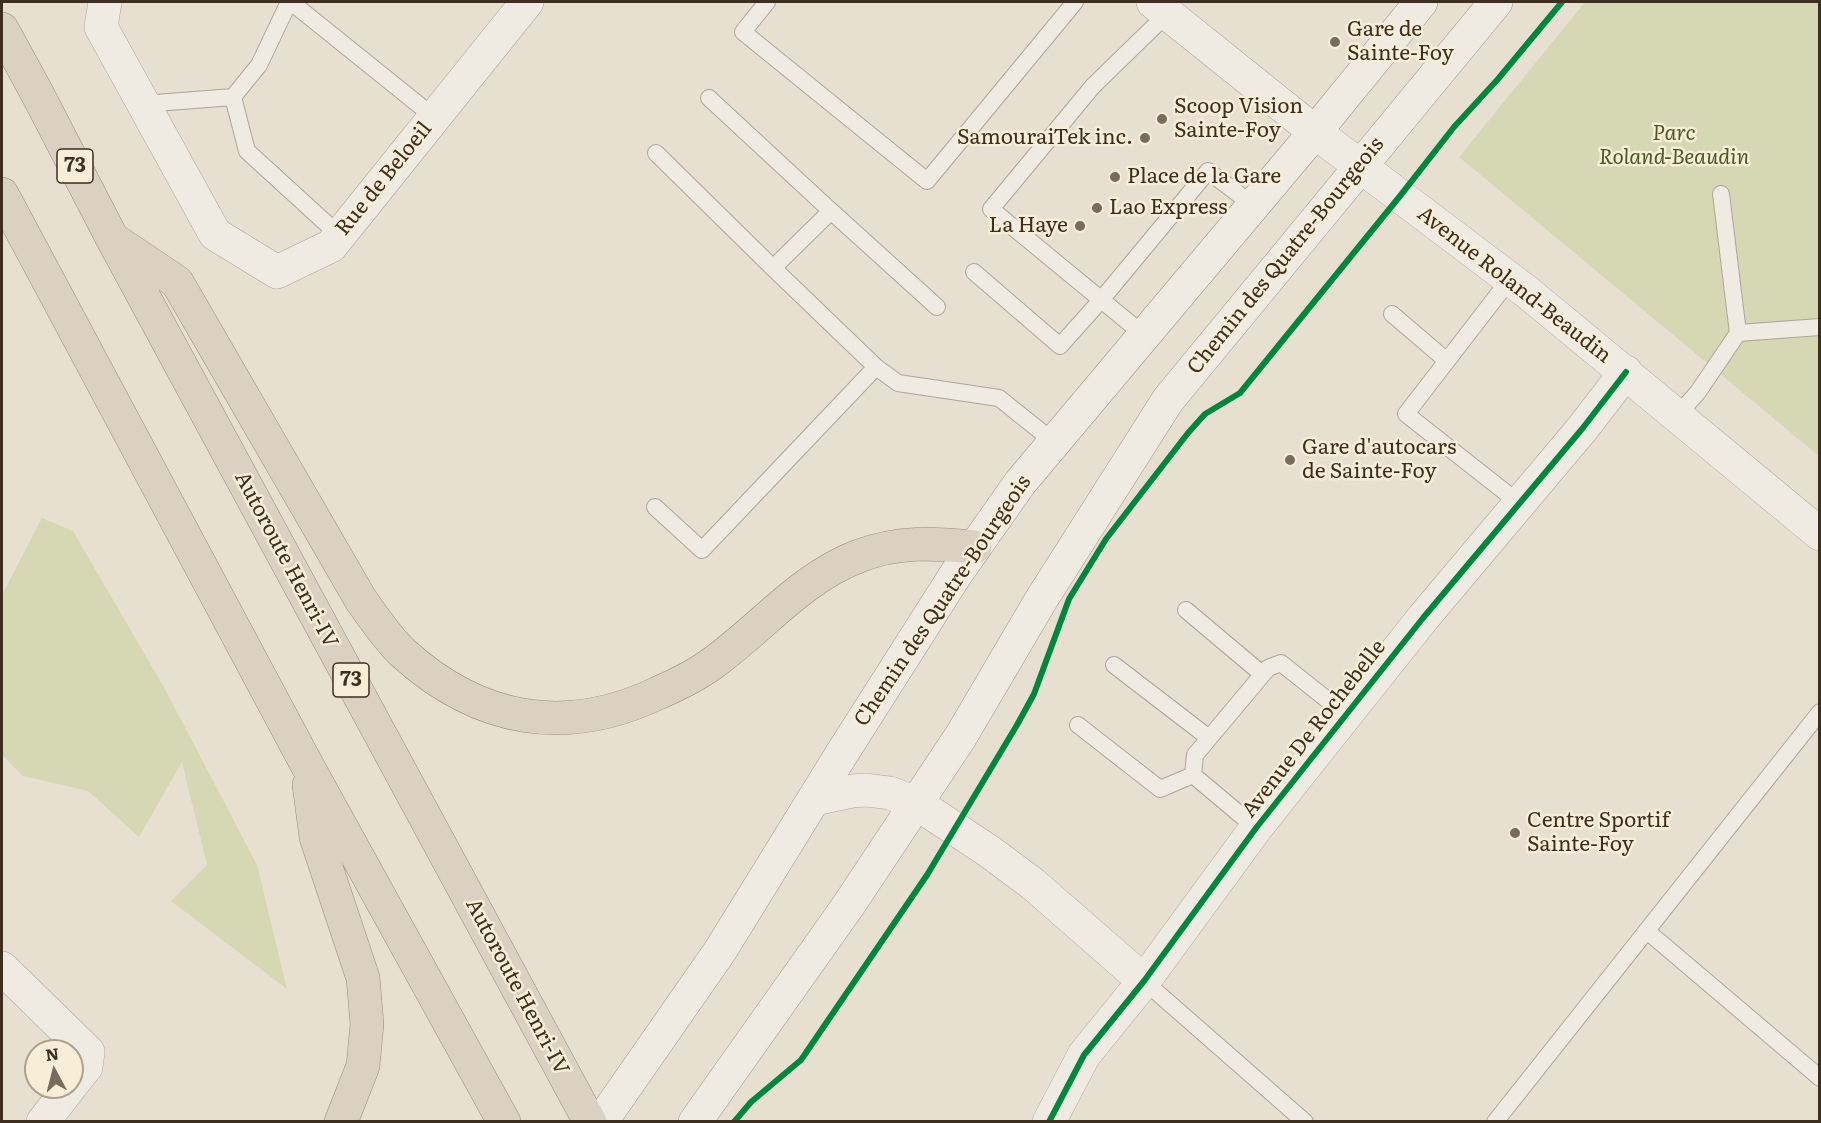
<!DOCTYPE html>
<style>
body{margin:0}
#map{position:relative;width:1821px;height:1123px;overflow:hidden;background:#e7e0d1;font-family:Literata,serif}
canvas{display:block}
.frame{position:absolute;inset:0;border:3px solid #3d2e20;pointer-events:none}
.north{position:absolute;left:24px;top:1039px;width:60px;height:60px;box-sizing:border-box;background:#f7eed8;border:2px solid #ada18e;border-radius:50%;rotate:353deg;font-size:16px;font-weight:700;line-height:24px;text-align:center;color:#3d2e20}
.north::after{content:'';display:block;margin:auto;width:21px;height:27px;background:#786c5e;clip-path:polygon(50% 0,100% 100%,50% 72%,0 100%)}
</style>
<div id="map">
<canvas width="1821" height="1123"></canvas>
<div class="frame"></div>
<div class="north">N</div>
</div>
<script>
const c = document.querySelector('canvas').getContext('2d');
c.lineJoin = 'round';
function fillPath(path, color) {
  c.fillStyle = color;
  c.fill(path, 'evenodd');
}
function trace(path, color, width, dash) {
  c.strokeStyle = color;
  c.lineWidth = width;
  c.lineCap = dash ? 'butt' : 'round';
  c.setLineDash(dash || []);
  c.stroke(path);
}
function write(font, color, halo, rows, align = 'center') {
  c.font = font + ' Literata,serif';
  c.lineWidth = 5;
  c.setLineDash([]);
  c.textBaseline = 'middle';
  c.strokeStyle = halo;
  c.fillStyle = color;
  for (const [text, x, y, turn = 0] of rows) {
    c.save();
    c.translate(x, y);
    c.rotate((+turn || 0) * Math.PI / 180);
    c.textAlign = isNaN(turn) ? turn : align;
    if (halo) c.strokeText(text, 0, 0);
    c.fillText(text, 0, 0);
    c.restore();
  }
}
fillPath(new Path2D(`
 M1585,2h234v454l-360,-299z
 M42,518l31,13 93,160 91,174 30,124 -116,-88 36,-36 -25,-103 -43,75 -51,-46 -65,-15 -21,-21v-160z`), '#d6d7b3');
const service = new Path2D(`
 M291,2l143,115
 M767,2l-24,30 184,149 148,-179
 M233,97l14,54 92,84
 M709,98l122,113 -58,57
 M143,104l90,-7 26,-32 30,-63
 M656,153l117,115 103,99
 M831,211l106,96
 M974,272l86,74 41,-46 107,-129 45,34
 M1510,279l-104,135 113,89
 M1392,314l55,47
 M1738,333l82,-6
 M1144,335l-153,-126 102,-123 75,-73
 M1677,416l21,-24 40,-59 -17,-139
 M655,507l47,43 174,-183 22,16 101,15 55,44
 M1186,610l76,64
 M1114,665l95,73
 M1078,725l82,64 33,-14
 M1256,828l-63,-53 2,-20 73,-87 13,-5 64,51
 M1647,931l173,147
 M1144,981l161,141
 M1495,1122l325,-410`);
const minor = new Path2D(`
 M105,2l-4,25 114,207 62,38 54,-26 196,-244
 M1153,2l162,130
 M2,968l86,84 -2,15 -14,17
 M43,1122l27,-35`);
const tertiary = new Path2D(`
 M1315,132l212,160 293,242
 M814,799l38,-8 14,-1 24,3 26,10 74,49 43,32 111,97
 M1049,1122l35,-67 60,-74 112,-153 167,-210 159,-189 44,-57`);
const secondary = new Path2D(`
 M601,1122l119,-171 121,-196 115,-181 64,-91 295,-351 106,-130
 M695,1122l153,-216 113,-170 80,-136 127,-200 328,-398`);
const motorway = new Path2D(`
 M2,29l36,66 74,143 478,884
 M2,194l305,571 197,357
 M116,241l61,41 184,318c13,18 26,38 42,53 76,69 163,84 255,40 21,-9 41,-19 59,-33 47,-35 86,-83 142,-104 39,-15 75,-13 116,-9
 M309,785l7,52 47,141 4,46 -4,42 -22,56`);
trace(service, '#ada599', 18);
trace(minor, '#ada599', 34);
trace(tertiary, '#ada599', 34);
trace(secondary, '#9c958a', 34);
trace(motorway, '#928b80', 34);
trace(service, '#efebe3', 16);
trace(minor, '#efebe3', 33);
trace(tertiary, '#efebe3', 33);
trace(secondary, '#efebe3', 33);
trace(motorway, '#dad1c2', 33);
trace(new Path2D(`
 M734,1122l17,-20 50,-42 126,-185 90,-150 17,-31 35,-95 37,-60 82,-106 17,-19 35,-21 160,-197 54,-69 44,-48 64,-77
 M1049,1122l35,-67 60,-74 112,-153 167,-210 159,-189 44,-57`), '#00873e', 6);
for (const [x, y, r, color] of [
 [1335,42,6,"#786c5e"],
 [1162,119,6,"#786c5e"],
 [1145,138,6,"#786c5e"],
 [1115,177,6,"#786c5e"],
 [1097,208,6,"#786c5e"],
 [1080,226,6,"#786c5e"],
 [1290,460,6,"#786c5e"],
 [1515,833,6,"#786c5e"]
]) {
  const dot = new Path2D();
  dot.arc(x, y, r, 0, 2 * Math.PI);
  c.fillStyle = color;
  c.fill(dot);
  trace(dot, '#f7eed8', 2);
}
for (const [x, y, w] of [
 [75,166,36],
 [351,680,36]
]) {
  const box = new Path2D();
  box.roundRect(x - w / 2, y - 17, w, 34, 4.5);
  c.fillStyle = '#f7eed8';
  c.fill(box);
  trace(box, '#3d2e20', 1.5);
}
write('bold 20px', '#3d2e20', null, [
 ["73",75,166],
 ["73",351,680]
]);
write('21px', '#3d2e20', '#f7eed8', [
 ["Gare de",1347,30],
 ["Sainte-Foy",1347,54],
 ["Scoop Vision",1174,107],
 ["Sainte-Foy",1174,131],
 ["SamouraiTek inc.",1133,138,"right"],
 ["Place de la Gare",1127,177],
 ["Lao Express",1109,208],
 ["La Haye",1068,226,"right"],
 ["Gare d'autocars",1302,448],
 ["de Sainte-Foy",1302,472],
 ["Centre Sportif",1527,821],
 ["Sainte-Foy",1527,845]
], 'left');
write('italic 21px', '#4d5a26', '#f7eed8', [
 ["Parc",1674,134],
 ["Roland-Beaudin",1674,158]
]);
write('21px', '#3d2e20', '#f7eed8', [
 ["Rue de Beloeil",384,179,-51],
 ["Chemin des Quatre-Bourgeois",1286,256,-51],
 ["Avenue Roland-Beaudin",1514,285,38],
 ["Autoroute Henri-IV",286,560,62],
 ["Chemin des Quatre-Bourgeois",943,601,-56],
 ["Avenue De Rochebelle",1314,729,-52],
 ["Autoroute Henri-IV",517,987,62]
]);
</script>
